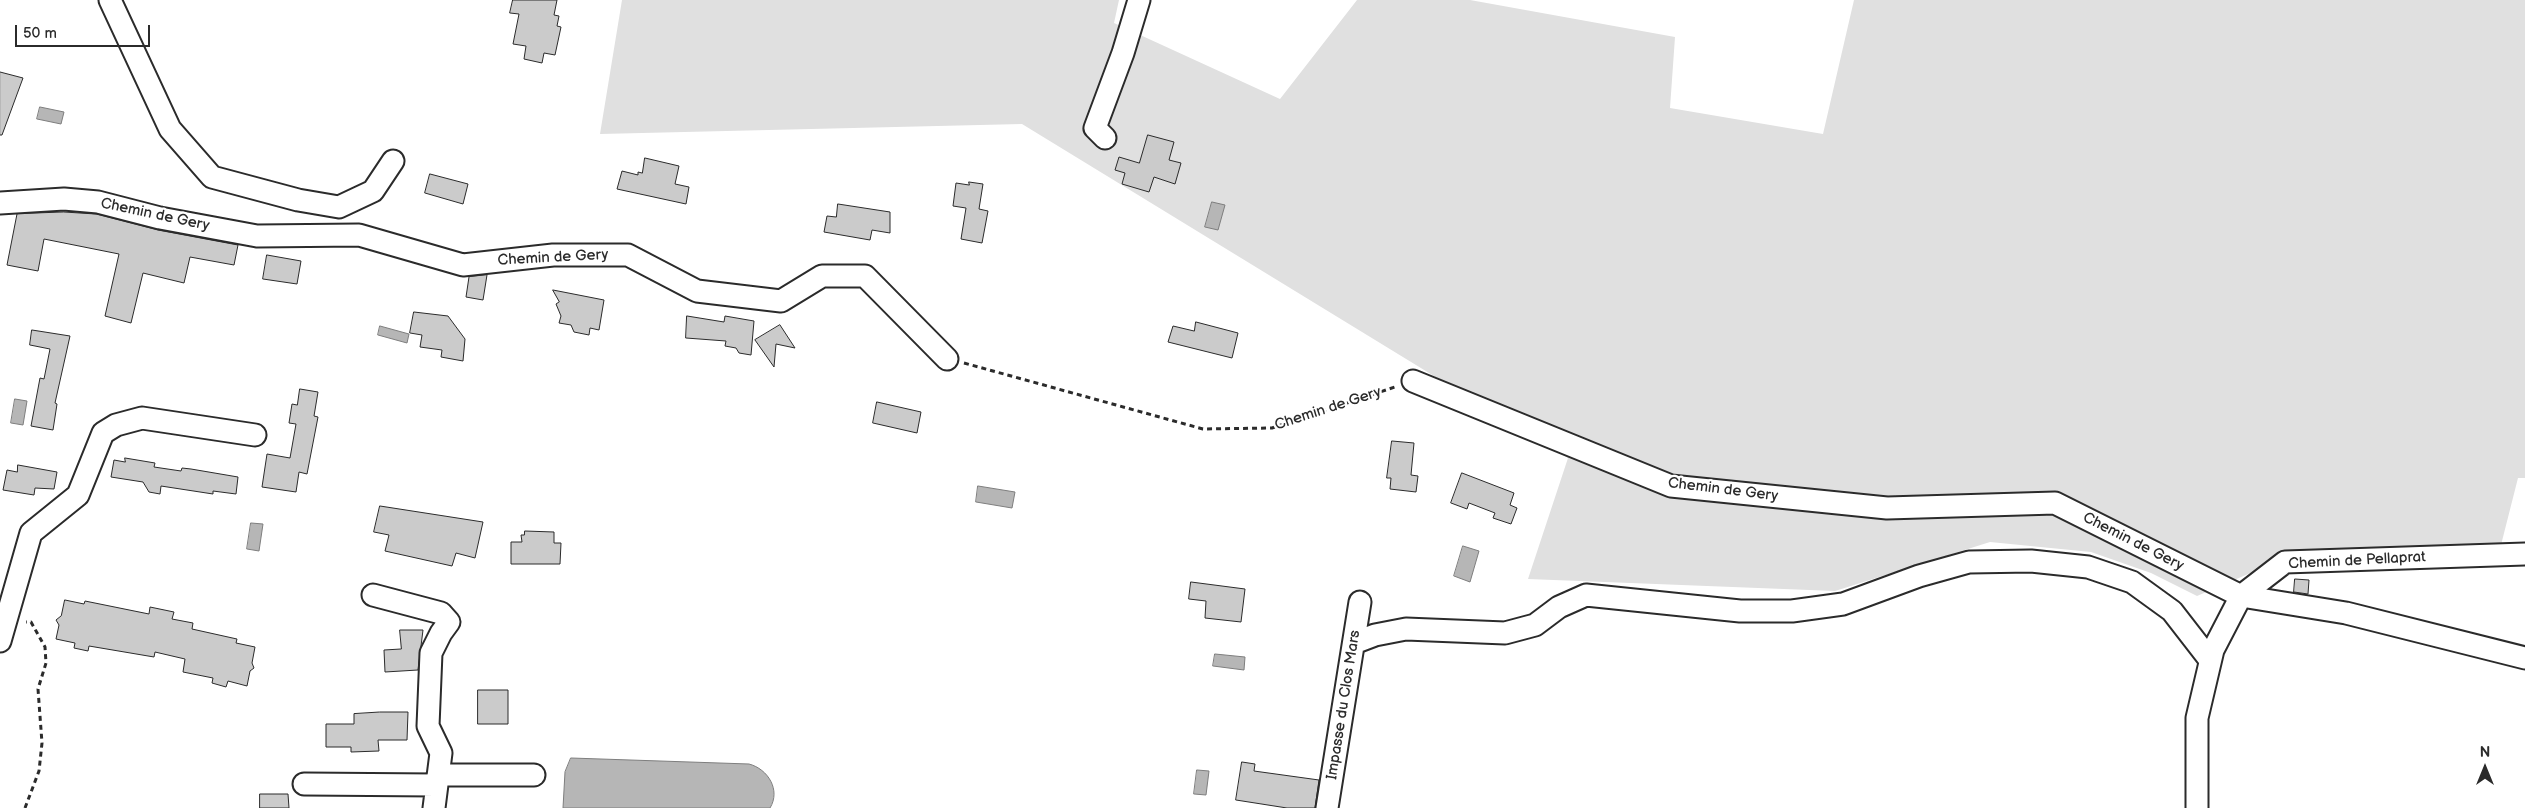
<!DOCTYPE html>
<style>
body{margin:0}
#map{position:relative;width:2525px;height:808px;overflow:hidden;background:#fff;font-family:"Balsamiq Sans",sans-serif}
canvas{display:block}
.north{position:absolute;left:2460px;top:743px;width:50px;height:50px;-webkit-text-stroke:4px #fff;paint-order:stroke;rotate:0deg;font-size:14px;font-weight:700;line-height:20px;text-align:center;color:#2b2b2b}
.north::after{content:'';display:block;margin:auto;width:18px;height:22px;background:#2b2b2b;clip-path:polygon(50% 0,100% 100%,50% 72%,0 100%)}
.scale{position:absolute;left:15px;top:25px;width:135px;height:22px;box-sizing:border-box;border:2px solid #2b2b2b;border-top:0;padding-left:6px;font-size:15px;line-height:18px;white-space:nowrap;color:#2b2b2b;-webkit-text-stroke:4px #fff;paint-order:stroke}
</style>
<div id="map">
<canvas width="2525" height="808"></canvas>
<div class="north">N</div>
<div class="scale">50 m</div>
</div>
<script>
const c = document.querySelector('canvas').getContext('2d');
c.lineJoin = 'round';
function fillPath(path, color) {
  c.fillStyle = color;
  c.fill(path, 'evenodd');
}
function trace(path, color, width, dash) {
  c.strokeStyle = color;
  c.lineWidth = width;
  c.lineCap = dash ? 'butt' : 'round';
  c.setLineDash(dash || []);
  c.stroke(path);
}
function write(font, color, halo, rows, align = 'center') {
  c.font = font + ' "Balsamiq Sans",sans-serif';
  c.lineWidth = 4.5;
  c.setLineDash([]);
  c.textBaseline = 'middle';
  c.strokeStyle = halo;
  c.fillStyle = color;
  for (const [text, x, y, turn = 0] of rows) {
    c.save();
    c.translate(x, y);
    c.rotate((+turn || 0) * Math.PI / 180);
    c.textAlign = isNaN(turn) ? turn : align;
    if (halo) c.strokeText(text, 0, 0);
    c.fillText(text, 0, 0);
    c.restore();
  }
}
fillPath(new Path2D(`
 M622,0h497l-5,23 166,76 77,-99h113l205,37 -5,71 153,26 31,-134h671v478h-7l-17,67 -218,14 -86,37 -46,-23 -60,-21 -101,-10 -155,49 -307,-12 40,-121 -546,-334 -422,10z`), '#e0e0e0');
const water = new Path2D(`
 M40,107l24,5 -3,12 -24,-5z
 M1212,202l13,3 -7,25 -13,-3z
 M380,326l29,8 -2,9 -29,-8z
 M15,399l12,2 -4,24 -12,-2z
 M978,486l37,6 -3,16 -36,-6z
 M251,523l12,1 -4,27 -12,-2z
 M1463,546l16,5 -9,31 -16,-6z
 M1215,654l30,3 -1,13 -31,-4z
 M571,758l178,6c19,5 32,26 21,44h-207l2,-36z
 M1197,770l12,1 -3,24 -12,-1z`);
fillPath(water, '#b6b6b6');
trace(water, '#7e7e7e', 1);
const building = new Path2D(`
 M513,0h44l-3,15 5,1 -2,10 4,1 -6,28 -11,-2 -2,10 -18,-4 2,-13 -13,-2 6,-30 -9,-1z
 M0,72l23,6 -21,57h-2z
 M1148,135l26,7 -5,18 12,3 -6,21 -21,-7 -5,15 -27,-8 3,-11 -10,-3 4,-13 20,6z
 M645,158l34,8 -4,18 14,3 -3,17 -69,-15 5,-18 16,4v-3l4,1z
 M430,174l38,10 -5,20 -38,-11z
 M969,182l14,2 -4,25 9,2 -6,32 -21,-4 5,-31 -13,-2 3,-23 13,2z
 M838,204l52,8v21l-18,-3 -2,10 -46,-8 3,-16 9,1z
 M64,212l32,2 62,16 80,15 -4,20 -44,-8 -6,26 -41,-10 -12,50 -26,-7 14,-62 -75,-15 -6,32 -31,-6 10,-51z
 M267,255l34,6 -4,23 -34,-5z
 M487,275l-4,25 -17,-3 3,-20z
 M553,290l51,10 -5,30 -9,-2 -1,7 -15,-3 -3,-7 -12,-2 2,-7 -5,-12 3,-2z
 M414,312l34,4 17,23 -2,22 -22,-4 1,-7 -22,-3 2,-12 -12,-2z
 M687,316l37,6 1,-6 29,5 -3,34 -12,-2 -3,-5 -11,-2 1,-5 -40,-3z
 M1196,322l42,11 -6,25 -64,-16 5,-16 21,5z
 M780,325l15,23 -19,-4 -2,23 -19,-27z
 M32,330l38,6 -15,67 2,1 -4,26 -22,-4 9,-48 4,1 6,-30 -20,-4z
 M300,389l18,3 -4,24 4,1 -11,57 -8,-2 -3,20 -34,-5 5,-33 23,4 6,-34 -7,-1 3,-19 5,1z
 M877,402l44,10 -4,21 -44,-10z
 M1392,441l22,2 -3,32 7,1 -2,16 -26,-3 1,-11h-4z
 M125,458l30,5 -1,4 27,4 1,-3 9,1 47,8 -2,17 -23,-3v3l-52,-8 -1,8 -11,-2 -6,-10 -32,-5 3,-17 11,2z
 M18,465l39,7 -3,17 -19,-1 -1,7 -31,-5 4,-20 10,2z
 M1462,473l52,20 -4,12 7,3 -6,16 -18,-6 2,-5 -26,-10 -2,6 -16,-6z
 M380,506l103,16 -8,36 -19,-5 -4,13 -67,-15 4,-16 -15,-3z
 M525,531l29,1v11h7l-1,21h-49v-22h11l-1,-7h3z
 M2295,579l14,1 -1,14 -14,-2z
 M1191,582l54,7 -4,33 -36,-4 1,-17 -17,-2z
 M65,600l19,4 1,-3 64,13 1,-7 24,5 -2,7 21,4 -1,6 45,10 -1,4 19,4 -3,16 2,5 -4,3 -3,15 -19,-5 -2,6 -14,-4 1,-5 -30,-6 2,-13 -30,-7 -1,5 -65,-11 -1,5 -14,-3 1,-5 -19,-4 3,-14 -3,-5 5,-4z
 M400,630h23l-5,40 -33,2 -1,-22 17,-1z
 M478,690h30v34h-30z
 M380,712h28l-1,28h-29l1,11 -28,1v-5h-25v-23h28v-10z
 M1242,762l13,2 -1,7 65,9 -4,28h-28l-51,-8z
 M260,794h28l1,14h-29z`);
fillPath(building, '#cbcbcb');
trace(building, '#2b2b2b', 1);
const minor = new Path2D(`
 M110,0l60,129 42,48 86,23 41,7 34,-16 20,-30
 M1105,138l-10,-10 28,-75 16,-53
 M0,203l64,-4 34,3 62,16 97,18 102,-1 104,30 90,-10h75l69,36 84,10 41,-25h43l82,83
 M1413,381l258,105 216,22 168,-5 186,93 105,17 179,45
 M373,595l68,18 8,9 -8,11 -10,20 -3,73 13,27 -7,55
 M0,641l31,-108 47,-38 25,-62 13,-8 26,-7 113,17
 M1354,643l21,-8 31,-6 99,4 30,-8 24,-18 27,-12 154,16h52l51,-7 76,-28 50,-14 62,-1 57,6 44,15 40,29 38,49
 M438,775h96
 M304,784l132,1
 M1327,808l33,-206
 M2197,808v-90l16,-68 28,-54 44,-34 240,-8`);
trace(minor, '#2b2b2b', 25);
trace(new Path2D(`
 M964,363l239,66 69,-1 123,-41
 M25,808l14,-37 3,-28 -4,-54 8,-26 -1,-16 -14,-25h-5`), '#2b2b2b', 3, [5, 4]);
trace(minor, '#fff', 21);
write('15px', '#2b2b2b', '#fff', [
 ["Chemin de Gery",155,215,12],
 ["Chemin de Gery",553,258,-3],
 ["Chemin de Gery",1328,409,-18],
 ["Chemin de Gery",1723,490,7],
 ["Chemin de Gery",2133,542,27],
 ["Chemin de Pellaprat",2357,561,-3],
 ["Impasse du Clos Mars",1344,705,-81]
]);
</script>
